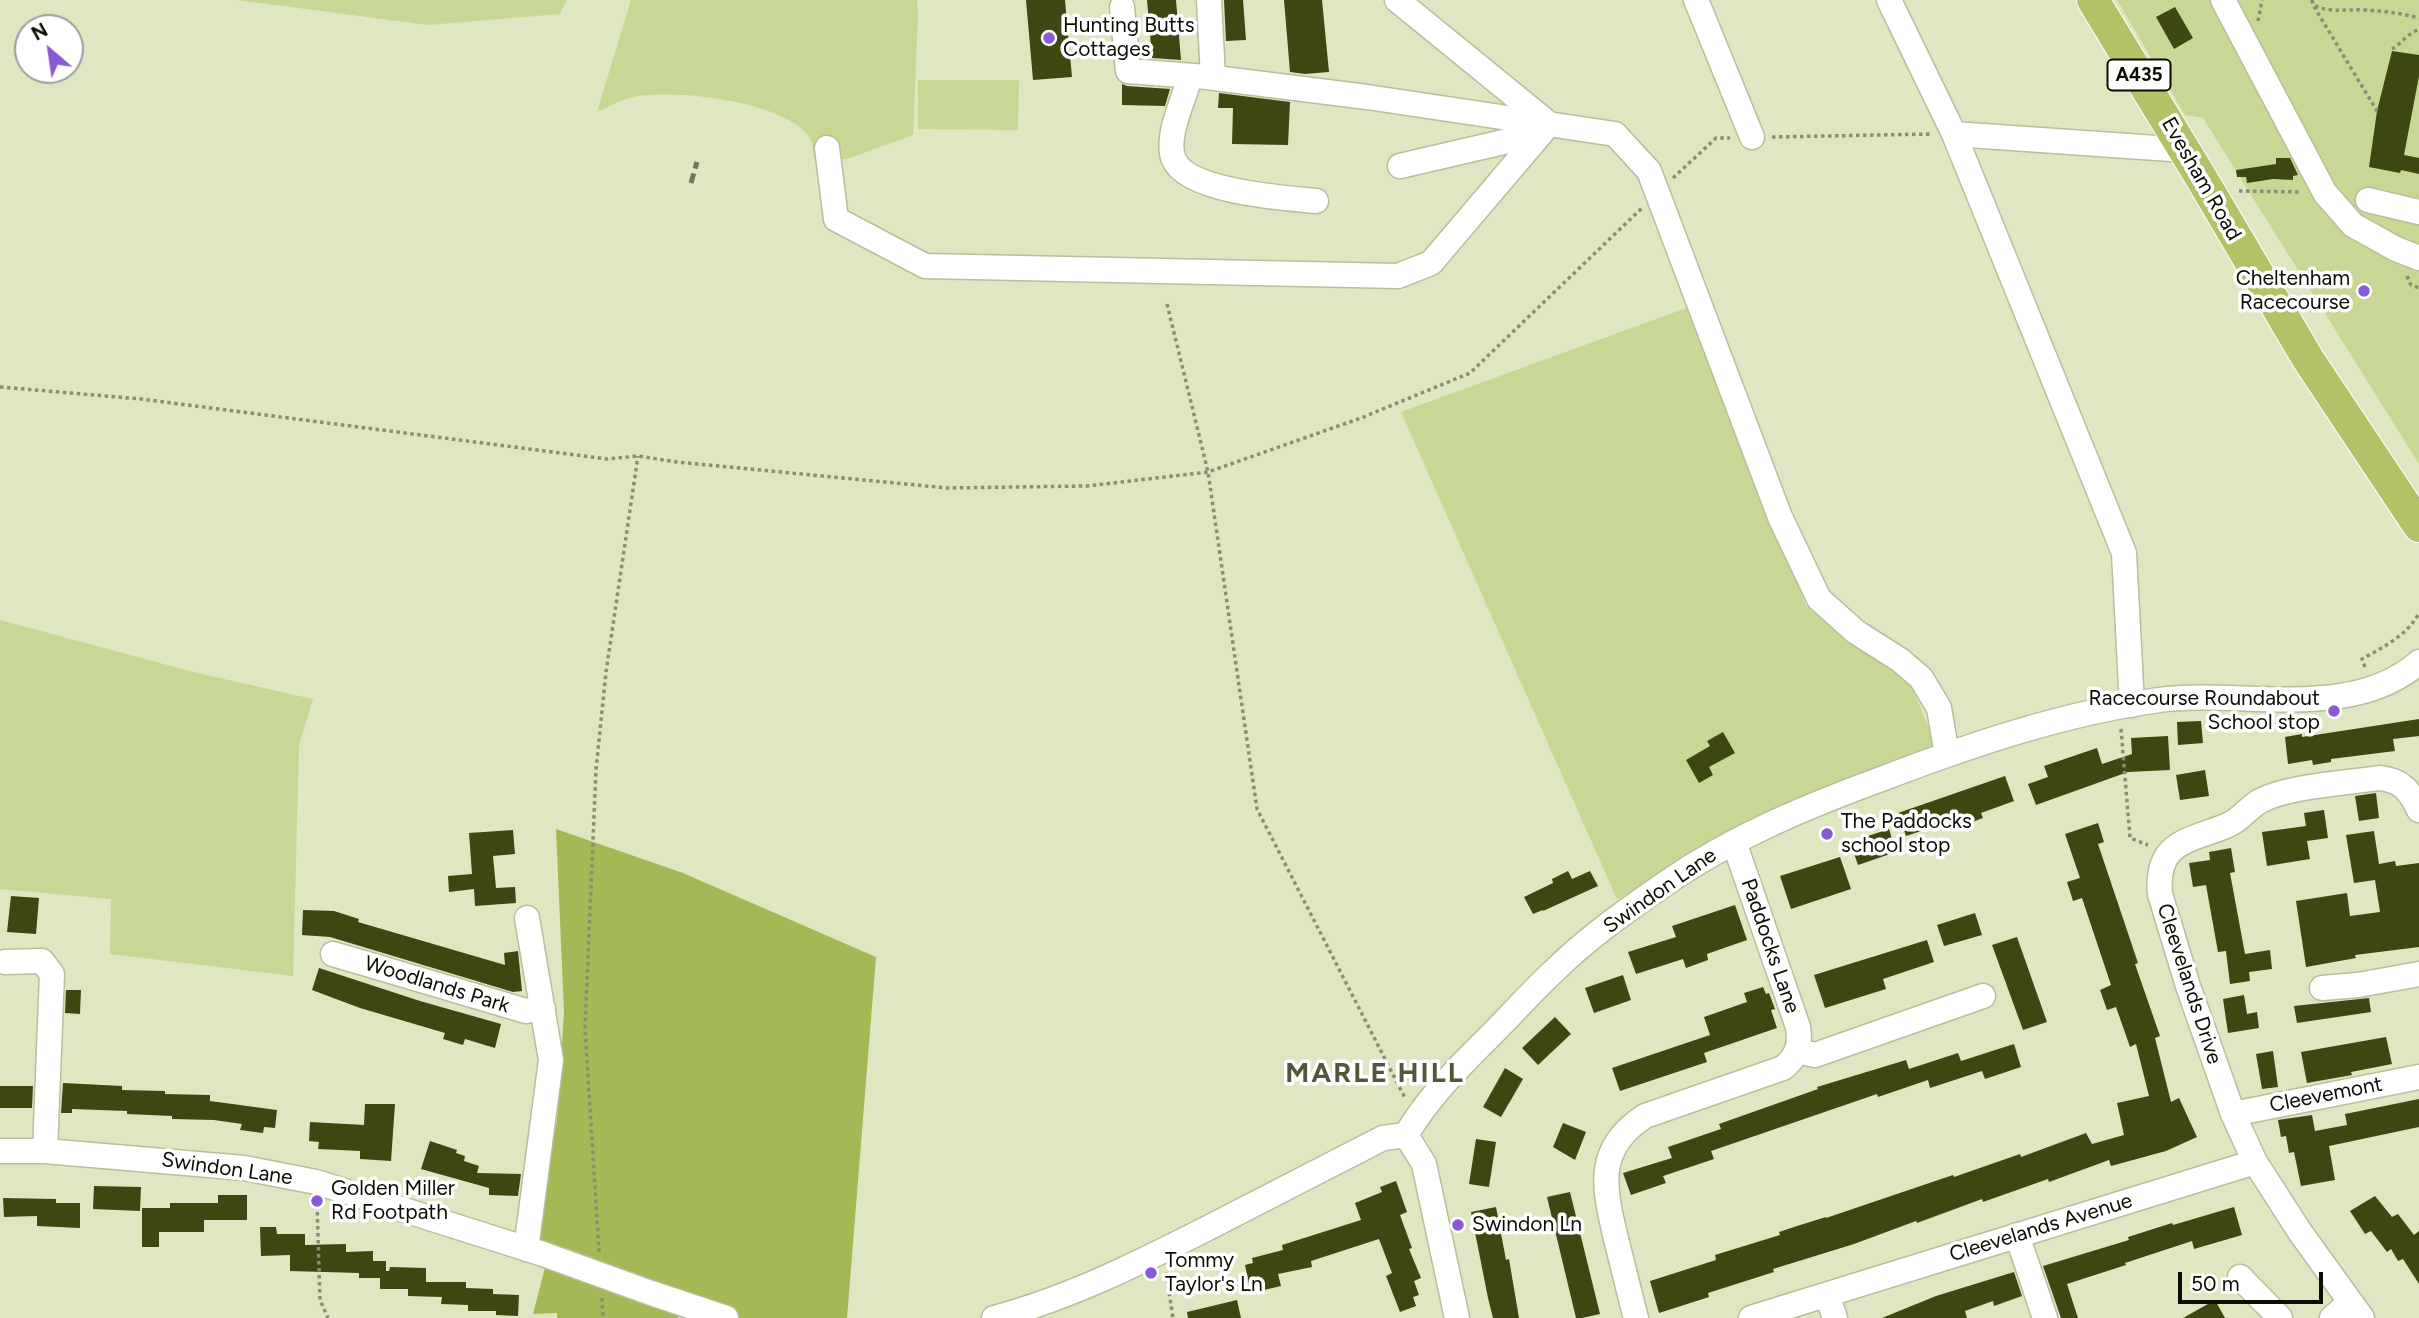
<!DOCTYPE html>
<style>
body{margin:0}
#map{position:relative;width:2419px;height:1318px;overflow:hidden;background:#dee6c2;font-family:Figtree,sans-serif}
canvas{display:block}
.north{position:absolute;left:14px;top:14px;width:70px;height:70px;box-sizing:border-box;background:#fff;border:2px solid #9d9e9a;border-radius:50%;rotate:331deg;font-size:19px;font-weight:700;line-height:28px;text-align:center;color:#0b0d03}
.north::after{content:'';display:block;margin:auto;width:24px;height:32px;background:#8a5ad4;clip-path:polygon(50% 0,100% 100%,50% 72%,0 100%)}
.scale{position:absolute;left:2178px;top:1272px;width:145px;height:32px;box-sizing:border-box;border:4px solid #0b0d03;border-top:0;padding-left:9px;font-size:21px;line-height:24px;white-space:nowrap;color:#0b0d03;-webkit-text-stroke:5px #fff;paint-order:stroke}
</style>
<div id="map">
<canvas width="2419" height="1318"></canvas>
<div class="north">N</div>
<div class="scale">50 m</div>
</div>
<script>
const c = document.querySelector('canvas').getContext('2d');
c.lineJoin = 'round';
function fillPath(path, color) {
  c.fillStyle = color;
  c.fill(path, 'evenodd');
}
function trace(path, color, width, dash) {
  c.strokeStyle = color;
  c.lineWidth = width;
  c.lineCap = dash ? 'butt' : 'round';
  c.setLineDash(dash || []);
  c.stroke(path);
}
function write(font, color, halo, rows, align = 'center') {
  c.font = font + ' Figtree,sans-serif';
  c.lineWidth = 7;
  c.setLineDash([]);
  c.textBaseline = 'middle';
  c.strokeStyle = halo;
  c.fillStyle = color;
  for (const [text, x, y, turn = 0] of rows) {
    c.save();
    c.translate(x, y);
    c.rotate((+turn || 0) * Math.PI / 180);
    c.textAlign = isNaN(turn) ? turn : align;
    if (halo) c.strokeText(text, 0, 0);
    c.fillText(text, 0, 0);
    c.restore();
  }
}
fillPath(new Path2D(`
 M237,0h330l-7,14 -132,11z
 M631,0h286l1,14 -5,121 -66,24 -32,1c-2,-7 -2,-19 -7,-25 -29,-35 -133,-46 -176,-38 -11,3 -24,10 -35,15z
 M2117,0h302v464l-216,-346 -18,-3z
 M918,80h101l-1,50 -100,-1z
 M1700,303l106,303 103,74 27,65 -319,154 -216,-487z
 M0,620l197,53 116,26 -14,46 -6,231 -183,-22 1,-55 -111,-10z`), '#c8d793');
fillPath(new Path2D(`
 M556,829l127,44 193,84 -29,361h-121l-47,-14 -1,14h-121v-5l-24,1 15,-58 -12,-20 21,-116 7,-108z`), '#a5b856');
fillPath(new Path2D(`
 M1026,0h39l7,77 -39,3z
 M1147,0h29l5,60 -29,-2z
 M1224,0h19l3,40 -20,1z
 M1284,0h38l7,72 -24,2 -15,-2z
 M2175,7l18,31 -19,11 -18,-32z
 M2392,51l27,4v21l-15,79 15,3v16l-18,-4 -1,3 -31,-6 8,-56z
 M1122,84l5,2 43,3 -5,17 -43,-1z
 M1219,93l71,9 -2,43 -56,-1 1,-36h-15z
 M2276,158h14l8,17 -5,1v4l-20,-1 -26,4 -1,-6h-9l-1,-7 40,-6z
 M2419,719v17l-26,3 2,12 -64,8v3l-18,3 -1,-5 -24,4 -3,-27 17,-3v3z
 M2201,721l2,22 -25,2 -1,-23z
 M1723,732l12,21 -26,14 4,8 -14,8 -13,-23 24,-14 -3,-5z
 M2168,736l2,34 -42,2 -92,33 -8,-21 20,-7 -4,-11 53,-18 5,16 30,-10 -1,-16z
 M2205,770l4,26 -29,4 -4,-25z
 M2005,776l9,25 -33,12 2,5 -16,6 -3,-7 -58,19 -8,-23z
 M2376,793l3,25 -20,3 -4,-25z
 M2324,810l4,28 -21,3 3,18 -43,7 -5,-34 44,-6 -2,-13z
 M2098,823l6,19 -6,2 40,119 -3,1 25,72 -5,2 16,64 8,-4 18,39 -31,14 -55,15 -2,-6 -60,22 -1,-3 -65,23 -1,-3 -65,24 -1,-2 -62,23 -81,25 1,3 -66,21 1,4 -50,16 -9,-32 66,-21 -1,-5 65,-20 -1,-3 18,-6 29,-9v1l127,-43 1,2 66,-23 1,3 65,-24 6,11 32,-9 -7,-32 32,-7 -13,-52 -6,3 -14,-40 -9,3 -7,-20 11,-5 -29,-87 -9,3 -6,-19 13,-4 -15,-44z
 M1889,829l7,23 -38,13 -8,-23z
 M513,830l2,24 -22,2 3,32 19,-1 1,16 -41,3 -1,-17 -25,3 -1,-16 24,-2 -3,-41z
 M2374,831l5,33 16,-3 1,5 23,-3v84l-64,8 1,3 -50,9 -10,-66 51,-8 3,23 30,-4 -5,-32 -21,3 -8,-48z
 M2231,848l4,24 -5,1 15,81 25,-4 2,19 -23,3 1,9 -20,3 -4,-33 -8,1 -12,-67 -13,2 -4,-24 21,-3 -1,-8z
 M1840,857l11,32 -60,20 -11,-33z
 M1568,871l4,8 18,-8 8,15 -55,25v-1l-10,4 -9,-17 29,-14 -1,-4z
 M11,896l28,2 -3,36 -29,-2z
 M1735,905l12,35 -40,14 1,6 -22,8 -3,-9 -47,15 -8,-22 48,-15 -4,-11z
 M303,910l31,1 25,8 -1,3 147,43 -1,-12 14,-2 4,40 -9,1 -183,-55 -28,-2z
 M1975,913l7,22 -38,11 -7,-21z
 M2017,937l30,85 -24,8 -31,-85z
 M1927,940l7,22 -51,17 3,10 -61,19 -11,-33z
 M319,968l101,33 81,23 -6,24 -30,-9 -2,6 -20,-6 2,-6 -85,-25 -48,-18z
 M1623,975l8,25 -37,13 -9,-25z
 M1763,987l3,7 3,-1 6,16 -4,1 6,18 -73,25 3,9 -87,29 -8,-23 98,-33 -6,-18 43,-15 -3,-9z
 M66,990h15l-1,24 -15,-1z
 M2244,995l3,19 10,-2 2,16 -31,5 -5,-34z
 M2369,998l2,14 -74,11 -3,-17z
 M1555,1017l16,17 -33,31 -16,-17z
 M2386,1037l6,27 -41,8 1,3 -45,8 -6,-31z
 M2014,1044l7,23 -36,12 -3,-8 -52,17 -2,-8 -50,17 -1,-3 -166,57 3,8 -51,17 3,7 -35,12 -8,-22 49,-15 -4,-11 53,-18 -2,-5 99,-35 -1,-2 89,-27 3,9 49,-16 3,8z
 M2273,1051l5,36 -16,2 -6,-35z
 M1505,1068l18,11 -22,38 -18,-10z
 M63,1083l59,3v4l43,1v3l45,1v6l67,9 -2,18 -11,-1 -1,6 -23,-3 2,-6 -28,-4 -42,-1v-3l-45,-2v-3l-55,-2v4h-11z
 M0,1086h33l-1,22h-32z
 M2419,1099v28l-90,19 6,34 -34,6 -7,-34 -5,1 -3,-17 -5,1 -3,-17 34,-5 3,16 32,-6 -2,-11z
 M365,1104h30l-4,57 -31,-2v-8l-42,-2 1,-7 -10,-1 1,-19 54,3z
 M1563,1123l23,9 -11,28 -22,-13z
 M1476,1139l20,3 -7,45 -20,-3z
 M430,1141l27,9 -1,3 9,3 -1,5 15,5 -2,7 44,1 -3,22 -29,-1v-7l-68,-19z
 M1396,1181l11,31 -7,3 12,33 -3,1 12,29 -7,3 5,14 -6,2 3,9 -16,6 -14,-36 6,-3 -13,-34 -68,22 1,6 -34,7 3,12 -30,7 -6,-28 8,-2 -1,-5 31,-8 -1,-5 79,-25 -6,-17 27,-11 -2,-5z
 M94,1186l47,1 -1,24 -47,-2z
 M1570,1192l30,122 -18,4h-6l-29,-121z
 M218,1195h29v25h-43v12h-45v15h-17v-39h28v-5h48z
 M2375,1196l17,21 6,-3 16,21 5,-4v53l-16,-25 -5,2 -7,-12 -4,3 -16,-21 -6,3 -15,-23z
 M3,1198l53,1v4h24v25l-43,-2v-10l-33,1z
 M1496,1207l10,53 3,-1 10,59h-26l-5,-20 -17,-86z
 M2234,1207l8,28 -48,14 -2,-8 -67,22 1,2 -59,19 11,34h-17l-18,-52 86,-26 -1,-3 44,-14 1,2z
 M260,1227h16l1,7h28v11l41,-1v8l27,-1v10h13v10h3l1,-4 36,1v14h40v6l27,1v5l26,1 -1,21 -22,-1v-4h-28v-6l-27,-1 1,-7 -34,-1v-7h-28v-11h-21v-5l-69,-2v-16l-29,1z
 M2014,1272l8,24 -28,10 -1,-5 -28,10 2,7h-85l54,-22z
 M1237,1300l4,18h-53l-1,-6z
 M2215,1300l10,18h-42z`), '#3d4711');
const minor = new Path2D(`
 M1209,0l4,78
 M1397,0l151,123
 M1696,0l56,137
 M1889,0l65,134 170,419 8,152
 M2223,0l102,193 28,32 43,24 23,9
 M1122,7l6,64 79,6 160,20 248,37 34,37 131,346 39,82 37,33 44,28 21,18 18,30 8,47
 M1190,76c-5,22 -26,62 -16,84 15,32 110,38 142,41
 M1954,134l231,16
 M827,148l9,71 89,47 473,10 33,-13 118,-139
 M1400,166l125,-29 17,-9
 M2368,200l51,12
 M333,954l193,57 17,-3
 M5,962l37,-1 10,13 -7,177
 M2322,988l36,-3 61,-11
 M1797,1051l18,4 168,-59
 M2233,1114l186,-37
 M1406,1135c24,-41 58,-73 91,-106 19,-19 37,-40 57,-58 34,-34 76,-63 115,-90 66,-45 141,-76 215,-103 89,-34 181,-65 275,-78 81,-11 193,22 260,-38
 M1406,1135l18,29 33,154
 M0,1151h45l199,17 72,14 227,72
 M2017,1235l28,83
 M526,1249l25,-189 -24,-142
 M2240,1277l40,41
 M651,1293l75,25
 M1827,1295l8,23
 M994,1318c75,-20 143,-54 212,-89 59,-30 118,-61 177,-91l23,-3
 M1636,1318c-7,-26 -13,-52 -20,-79 -12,-51 -22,-90 29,-123l138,-48c14,-11 18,-24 15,-41l-64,-185
 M1751,1318l504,-156
 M2332,1318l17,-15
 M2362,1318l-62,-86 -45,-70 -22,-48 -45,-128 -28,-92c-5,-54 31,-53 68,-69 13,-5 21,-19 34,-25 28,-14 85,-17 117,-22 23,2 31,13 40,32`);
const major = new Path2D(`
 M2093,0l107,176 108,183 111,167`);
trace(minor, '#b7bf9d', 27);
trace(major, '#fff', 34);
trace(new Path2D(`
 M2312,0l1,5 64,106
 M2315,6c19,7 30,3 49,4 19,1 37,3 55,8
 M2258,21l4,-21
 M2392,49c9,-5 17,-17 27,-19
 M1772,137l161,-3
 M1673,178l43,-40h14
 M2239,191l62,1
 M2407,276l4,9 8,3
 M1167,304l41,168 49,337 148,289
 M0,387l141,12 466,60 31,-3 39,6 270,26 140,-2 121,-14 153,-54 109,-45 172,-165
 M2365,667l-3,-8c21,-12 45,-23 57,-46
 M2121,729l9,109 18,7
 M317,1205l3,95 8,18
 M599,1252l-14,-224 11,-258 10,-98 32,-216
 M1166,1272l7,46
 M602,1298l1,20`), '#888e74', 3.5, [3.5, 3.5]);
trace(minor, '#fff', 24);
trace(major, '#b5c167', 32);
trace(new Path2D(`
 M691,183l6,-21`), '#70755e', 5, [10, 5]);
const minorBridge = new Path2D(`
 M543,1254l108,39`);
trace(minorBridge, '#b7bf9d', 27, []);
trace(minorBridge, '#fff', 24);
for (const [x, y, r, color] of [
 [1049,38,7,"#8a5ad4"],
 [2364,291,7,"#8a5ad4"],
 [2334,711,7,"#8a5ad4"],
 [1827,834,7,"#8a5ad4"],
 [317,1201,7,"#8a5ad4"],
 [1458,1225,7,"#8a5ad4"],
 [1151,1273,7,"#8a5ad4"]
]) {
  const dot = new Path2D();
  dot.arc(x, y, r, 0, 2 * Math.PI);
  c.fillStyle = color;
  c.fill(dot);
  trace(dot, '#fff', 2.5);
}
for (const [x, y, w] of [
 [2139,75,63]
]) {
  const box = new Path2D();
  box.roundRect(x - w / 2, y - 15.5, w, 31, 5);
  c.fillStyle = '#fff';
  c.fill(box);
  trace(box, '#0b0d03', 2);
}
write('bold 19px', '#0b0d03', null, [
 ["A435",2139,75]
]);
write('21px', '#0b0d03', '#fff', [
 ["Hunting Butts",1063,26],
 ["Cottages",1063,50],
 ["Cheltenham",2350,279,"right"],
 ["Racecourse",2350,303,"right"],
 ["Racecourse Roundabout",2320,699,"right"],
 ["School stop",2320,723,"right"],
 ["The Paddocks",1841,822],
 ["school stop",1841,846],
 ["Golden Miller",331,1189],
 ["Rd Footpath",331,1213],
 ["Swindon Ln",1472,1225],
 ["Tommy",1165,1261],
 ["Taylor's Ln",1165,1285]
], 'left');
write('21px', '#0b0d03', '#fff', [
 ["Evesham Road",2201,179,60],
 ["Swindon Lane",1660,891,-35],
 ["Paddocks Lane",1770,946,71],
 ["Cleevelands Drive",2189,984,72],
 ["Woodlands Park",437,985,17],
 ["Cleevemont",2326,1095,-11],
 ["Swindon Lane",227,1169,8],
 ["Cleevelands Avenue",2041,1228,-17]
]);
c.letterSpacing = '2px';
write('bold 28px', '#515839', '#fff', [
 ["MARLE HILL",1375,1074]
]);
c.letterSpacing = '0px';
</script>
